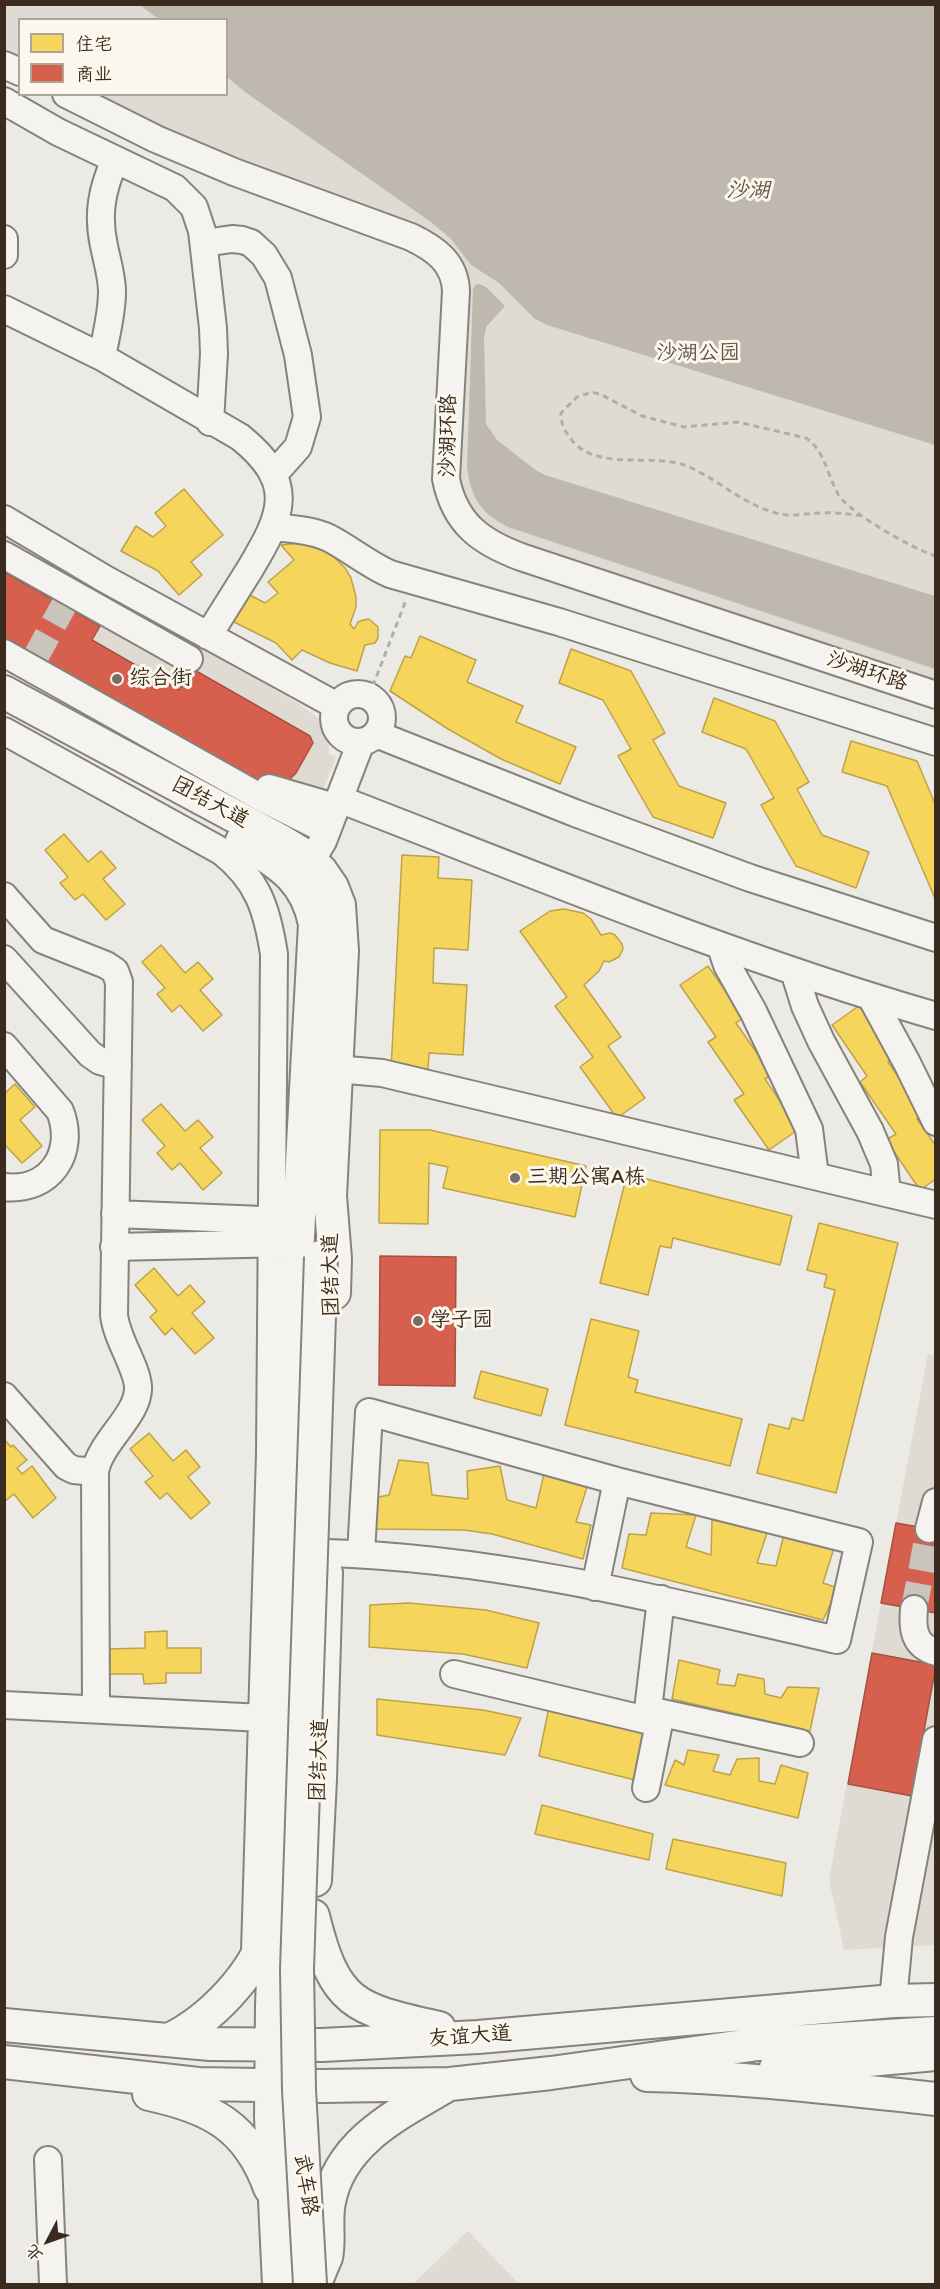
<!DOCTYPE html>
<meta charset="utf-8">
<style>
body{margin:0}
#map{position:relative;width:940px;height:2289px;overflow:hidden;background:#eceae4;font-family:Itim,"LXGW WenKai TC",sans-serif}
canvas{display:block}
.frame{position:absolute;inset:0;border:6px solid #3b2a1e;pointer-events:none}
.legend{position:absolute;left:18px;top:18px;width:210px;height:78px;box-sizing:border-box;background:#fbf7ec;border:2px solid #aea59a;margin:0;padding:8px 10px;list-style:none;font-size:18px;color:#3b2a1e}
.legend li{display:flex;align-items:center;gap:12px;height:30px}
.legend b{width:30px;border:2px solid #aea59a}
.north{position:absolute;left:18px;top:2211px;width:60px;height:60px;-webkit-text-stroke:4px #fbf7ec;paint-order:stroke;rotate:229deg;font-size:16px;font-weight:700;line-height:24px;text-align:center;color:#3b2a1e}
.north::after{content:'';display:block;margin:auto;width:21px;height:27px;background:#3b2a1e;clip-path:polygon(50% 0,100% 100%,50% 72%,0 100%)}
</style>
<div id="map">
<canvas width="940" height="2289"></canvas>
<div class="frame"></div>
<ul class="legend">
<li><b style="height:16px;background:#f6d55c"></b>住宅</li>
<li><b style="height:16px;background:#d6604d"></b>商业</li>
</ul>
<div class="north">北</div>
</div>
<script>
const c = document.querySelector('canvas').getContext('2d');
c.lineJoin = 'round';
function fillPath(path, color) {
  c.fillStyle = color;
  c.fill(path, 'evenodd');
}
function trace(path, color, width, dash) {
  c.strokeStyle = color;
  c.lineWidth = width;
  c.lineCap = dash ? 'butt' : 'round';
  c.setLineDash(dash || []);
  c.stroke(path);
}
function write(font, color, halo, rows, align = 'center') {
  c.font = font + ' Itim,"LXGW WenKai TC",sans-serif';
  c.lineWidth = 6;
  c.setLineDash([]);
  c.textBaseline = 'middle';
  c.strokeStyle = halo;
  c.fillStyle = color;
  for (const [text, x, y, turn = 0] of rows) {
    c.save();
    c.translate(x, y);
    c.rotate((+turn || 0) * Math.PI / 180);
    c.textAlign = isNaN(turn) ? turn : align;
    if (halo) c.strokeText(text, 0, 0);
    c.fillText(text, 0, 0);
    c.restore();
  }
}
fillPath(new Path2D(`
 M4,5h931v679l-432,-146 -22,-12 -24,-37 8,-215 -209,-103 -169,-76 139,-1v-74h-206l-1,41 -14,-7z
 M4,533l295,171 24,18 6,9v23l7,3 -29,74 -302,-167z
 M928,1354l7,1v590l-91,5 -15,-71z
 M468,2231l51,53h-106z`), '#dfdbd2');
fillPath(new Path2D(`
 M140,5h795v440l-388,-120 -13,-7 -35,-35 -28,-18 -20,-26 -20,-17 -186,-130 -18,-15 -1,-57 -68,-1z
 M479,284l7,3 19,19 -19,21 -2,11 2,86 11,16 40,31 8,4 390,121v73l-427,-142c-28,-14 -37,-30 -41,-60l6,-178 2,-4z`), '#bfb8ae');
const homes = new Path2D(`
 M184,489l39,46 -32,27 11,13 -23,20 -21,-24 -37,-20 15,-25 17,11 13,-11 -11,-13z
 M299,543l20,4 9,4 17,17 6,10 5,19v10l-6,17 4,5 4,-7 5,-2 6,-1 9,8v11l-3,5 -10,2 -8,26 -27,-8 -28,-13 -10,10 -16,-17 -46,-23 14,-28 21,11 13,-10 -10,-11 26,-22 -13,-15z
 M420,636l56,24 -9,22 56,24 -7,16 60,25 -16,37 -59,-25 -53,-30 -58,-38 15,-35 6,2z
 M571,649l60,22 34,62 -12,7 26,46 47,17 -13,35 -60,-21 -35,-61 13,-7 -28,-49 -44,-17z
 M714,698l61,23 34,61 -12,7 25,46 47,17 -13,36 -60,-22 -35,-61 13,-7 -28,-49 -44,-17z
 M851,741l66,20 19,45v95l-49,-115 -45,-14z
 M64,834l24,28 13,-11 15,17 -13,11 22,25 -19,16 -23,-26 -8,6 -15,-17 8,-6 -23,-27z
 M402,855l37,2 -1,21 34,2 -4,70 -34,-2 -1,35 34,2 -4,70 -34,-2 -1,18 -37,-1z
 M564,909l19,4 8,6 10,16 9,-2 5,2 7,9 1,5 -4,8 -10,5 -5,-1 -5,10 -15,14 37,52 -13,9 37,52 -28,20 -37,-51 13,-10 -38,-51 12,-9 -47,-66 30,-20z
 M161,945l24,28 13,-11 15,17 -13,11 22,25 -19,16 -23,-26 -8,7 -15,-18 8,-6 -23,-26z
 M708,966l36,51 -8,6 36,52 -7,4 34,50 -30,21 -35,-50 10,-6 -36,-52 8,-5 -36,-52z
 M860,1005l36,52 -8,5 36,52 -7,5 19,27v33l-16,11 -34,-50 10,-6 -36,-52 7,-6 -35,-51z
 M15,1084l20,23 -15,13 22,26 -20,17 -18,-19v-50z
 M161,1104l24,27 13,-11 15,17 -13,11 22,25 -19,17 -23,-27 -8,7 -15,-17 8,-7 -23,-26z
 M380,1130h50l156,36 -11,51 -132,-29 5,-21 -19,-4 -1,61 -49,-1z
 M627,1174l165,42 -12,49 -107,-27 -2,10 -11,-2 -12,49 -48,-12z
 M819,1223l79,20 -62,250 -79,-20 12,-49 20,5 3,-11 11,3 32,-131 -11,-3 3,-12 -20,-5z
 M154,1268l24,28 12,-11 15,17 -13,11 22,25 -19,16 -23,-26 -7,7 -15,-18 7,-6 -22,-26z
 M591,1319l48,12 -11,46 10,3 -3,12 107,27 -12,47 -165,-41z
 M481,1371l67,18 -7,27 -67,-18z
 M149,1433l24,28 13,-11 14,17 -12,10 22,26 -19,16 -24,-26 -7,6 -15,-17 8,-6 -23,-27z
 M4,1439l7,8 2,-2 14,15 -10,8 5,6 10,-8 24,32 -23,20 -19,-24 -10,8z
 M399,1460l29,3 4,32 36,4 -1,-28 33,-5 7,34 29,8 8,-34 43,13 -11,35 15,3 -8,34 -91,-25 -28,-4 -88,-1 -3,-31 16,-3z
 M651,1513l45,2 -10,32 25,8 1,-35 56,10 -11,33 19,3 8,-32 51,11 -12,38 15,5 -15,32 -201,-52 7,-34 17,1z
 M408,1603l78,7 53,13 -12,45 -64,-14 -94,-7 1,-42z
 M167,1631v17h34v25h-35v10l-22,1 -1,-10h-34l-1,-25 37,-1v-16z
 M679,1660l41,10 -3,14 18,2 3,-12 26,5 1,15 16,4 7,-11 31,1 -9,43 -138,-32z
 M377,1699l106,11 38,8 -16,37 -128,-20z
 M549,1707l102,21 -12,53 -100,-25z
 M688,1750l31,5 -6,16 17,4 7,-16 22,-1v23l16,3 6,-19 27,8 -10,45 -133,-33 10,-25 9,5z
 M542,1805l111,29 -4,26 -114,-26z
 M673,1839l113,24 -4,33 -116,-27z`);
fillPath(homes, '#f6d55c');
trace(homes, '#bea249', 1.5);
const shops = new Path2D(`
 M4,572l96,54 -8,14 87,50 12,-22 119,68 3,7 -17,30 -10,10 -25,-1 -257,-141z
 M380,1256l76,1 -1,129 -76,-1z
 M896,1523l40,7v83l-55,-10z
 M872,1653l64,12 -24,131 -64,-12z`);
fillPath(shops, '#d6604d');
trace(shops, '#a8503f', 1.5);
trace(new Path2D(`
 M35,658l29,-53
 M914,1609l15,-80`), '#c9c4bc', 26, [26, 13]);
const minor = new Path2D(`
 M4,65l16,7
 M66,94l90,45 78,33 177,65c25,12 44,26 45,54l-10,188c9,45 35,63 75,78l415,138
 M4,101l54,31 117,56 19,19 8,24 11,97 1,26 -4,68
 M4,239v16
 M204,243l28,-4 10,1 9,3 13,12 14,23 20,77 9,62 -9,30 -25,28
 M4,309l98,48 138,80c57,46 43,77 10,132 -14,22 -28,45 -42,67
 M102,357c4,-22 10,-43 10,-65 0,-16 -5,-31 -8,-46 -7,-32 -2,-57 11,-86
 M4,519l101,60 232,127
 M273,527c19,2 39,3 56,11 21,11 39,26 61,36l169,48 377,120
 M4,555l185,104
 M4,653l256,144 56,28
 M334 718a24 24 0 1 1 48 0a24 24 0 1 1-48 0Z
 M4,731l217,120c37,29 46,58 53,103l-4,499 -15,498
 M376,734l199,79 175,65 186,60
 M269,788l55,16
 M339,799c197,76 393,158 597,217
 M311,861l12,-20 38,-99
 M4,896l39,44 63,25 9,6 4,11 -5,333c3,25 22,50 24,71 2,29 -38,55 -43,86l1,237
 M721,947l6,18 26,46 56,118 6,47
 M4,959l86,95 10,7 18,5
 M794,971l11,35 16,35 49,90 14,33 3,29
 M871,997l36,66 29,59
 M4,1046l56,65c16,41 -9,81 -56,76
 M336,1069l46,4 554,132
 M115,1214l172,7
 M114,1247l174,-4
 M4,1396l62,70 8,4 21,2
 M929,1529l7,-27
 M326,1553c174,5 342,48 511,87l22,-98 -242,-61 -248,-69 -8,142
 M595,1587l22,-106
 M661,1599l-13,111 152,33
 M914,1609c-2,20 0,37 22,43
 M454,1674l205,49
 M4,1705l259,13
 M646,1788l15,-75
 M893,2001l6,-64 37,-197
 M48,2160l5,124`);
const major = new Path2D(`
 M4,692l275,148 23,14 19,17 11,16 7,18 3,46 -12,245 5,63 -1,34
 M242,841c37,23 64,37 73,83l-18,331 -25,751 -1,111 8,167
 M315,1880l5,-101 6,-206
 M313,1916c22,89 41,93 126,112
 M4,2025l206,19 112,1 156,-8 415,-36 43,-1
 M169,2040c41,-20 89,-68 99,-114
 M4,2062l194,22 124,2 128,-2 101,-11 207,-29 178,-11
 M776,2068l160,-14
 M647,2075c97,2 193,14 289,24
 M149,2094c61,13 99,32 121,94
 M319,2274c2,-6 5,-12 7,-17 4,-14 -1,-38 3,-55 11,-61 71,-89 120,-118`);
trace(minor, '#86827c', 30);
trace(major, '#86827c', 36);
trace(new Path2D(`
 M862,516c-14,-2 -27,-4 -41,-3 -14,0 -27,4 -41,1 -36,-8 -60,-34 -93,-48 -35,-14 -91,7 -117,-28 -6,-8 -9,-15 -9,-25l16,-16 15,-5 10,3 40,21 42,11 54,-5 68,16c19,13 21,36 32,56 11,19 75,55 98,62
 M369,696l37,-96`), '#b1aeaa', 3, [6, 4.5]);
trace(minor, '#f4f3ef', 26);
trace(major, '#f4f3ef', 32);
const majorBridge = new Path2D(`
 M310,2284l-11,-194 -2,-121 24,-712`);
trace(majorBridge, '#86827c', 36, []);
trace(majorBridge, '#f4f3ef', 32);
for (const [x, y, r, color] of [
 [117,679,6,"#796d63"],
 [515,1178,6,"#796d63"],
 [418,1321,6,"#796d63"]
]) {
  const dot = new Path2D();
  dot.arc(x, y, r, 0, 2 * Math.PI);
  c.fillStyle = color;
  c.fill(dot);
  trace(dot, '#fbf7ec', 2);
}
write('21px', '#625347', '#fbf7ec', [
 ["沙湖公园",698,354]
]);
write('21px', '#3b2a1e', '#fbf7ec', [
 ["沙湖环路",449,436,-89],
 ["沙湖环路",867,672,18],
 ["团结大道",210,803,28],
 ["团结大道",332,1275,-91],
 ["团结大道",320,1760,-88],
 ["友谊大道",470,2037,-4],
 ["武车路",305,2185,81]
]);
write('21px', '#3b2a1e', '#fbf7ec', [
 ["综合街",129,679],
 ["三期公寓A栋",527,1178],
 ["学子园",430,1321]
], 'left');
write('italic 22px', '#635448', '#fbf7ec', [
 ["沙湖",748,191]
]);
</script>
